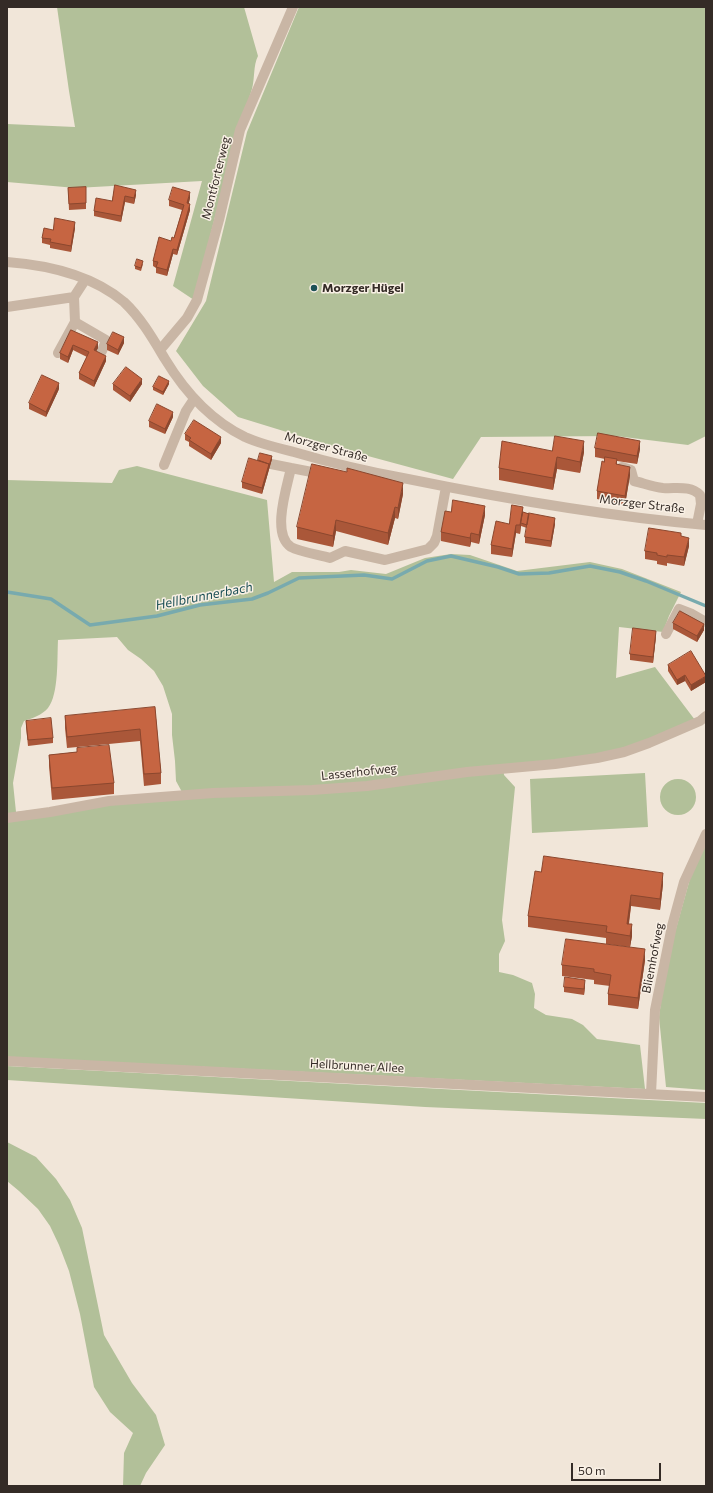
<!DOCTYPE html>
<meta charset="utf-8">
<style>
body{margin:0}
#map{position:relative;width:713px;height:1493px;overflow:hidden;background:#f1e6d9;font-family:Commissioner,sans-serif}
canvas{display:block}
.frame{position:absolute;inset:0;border:8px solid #342b26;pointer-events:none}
.scale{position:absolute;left:571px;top:1463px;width:90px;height:18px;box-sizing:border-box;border:2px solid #342b26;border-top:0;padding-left:5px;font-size:12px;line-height:14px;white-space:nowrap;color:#342b26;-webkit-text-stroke:3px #f9f0e5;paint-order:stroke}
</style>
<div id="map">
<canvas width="713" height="1493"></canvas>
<div class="frame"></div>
<div class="scale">50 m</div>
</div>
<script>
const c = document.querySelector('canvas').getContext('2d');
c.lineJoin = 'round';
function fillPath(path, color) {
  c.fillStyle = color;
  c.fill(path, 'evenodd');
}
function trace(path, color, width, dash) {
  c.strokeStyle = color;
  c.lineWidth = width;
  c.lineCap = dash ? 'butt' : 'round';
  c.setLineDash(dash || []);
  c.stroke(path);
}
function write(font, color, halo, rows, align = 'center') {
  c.font = font + ' Commissioner,sans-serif';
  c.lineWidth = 3;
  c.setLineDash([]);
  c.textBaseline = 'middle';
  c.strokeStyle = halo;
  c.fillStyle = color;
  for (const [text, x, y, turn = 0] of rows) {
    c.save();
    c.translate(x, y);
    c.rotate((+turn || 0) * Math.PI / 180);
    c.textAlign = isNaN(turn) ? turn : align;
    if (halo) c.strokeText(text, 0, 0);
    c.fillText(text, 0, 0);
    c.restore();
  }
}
fillPath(new Path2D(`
 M57,7h187l14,49c-5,10 -3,22 -6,33 -23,69 -40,140 -58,211l-21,-14 29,-105 -126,7 -69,-6v-58l68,3 -6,-36z
 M299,7h407v429l-18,9 -72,-9 -135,1 -28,42 -111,-30 -104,-32 -35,-31 -27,-35 30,-50 41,-169z
 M137,466l130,34 7,82 18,-10h47l12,-2 35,4 39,-16 26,-4 19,1 47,16 73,-9 32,7 59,23 -12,24 -6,16 -44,-5 -3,51 39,-11 40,53 -82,33 -110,13 1,9 11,12 -13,133 3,21 -6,13v18l14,3 19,8 3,11 -1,14 12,7 26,4 11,6 14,14 43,6 5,44 -638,-32v-577l105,3 7,-13zM117,637l11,13 13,9 13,12 9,15 9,28v21l3,26 1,20 6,11 -166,20 -3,-29 8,-45v-10l3,-7c9,-3 18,-6 24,-13 11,-14 9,-51 10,-68z
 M645,773l3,54 -116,6 -2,-54z
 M660 797a18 18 0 1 1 36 0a18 18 0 1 1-36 0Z
 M706,840v250l-40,-3 -7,-70 5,-38 8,-36 19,-68z
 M7,1066l699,37v16l-281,-12 -418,-27z
 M7,1142l29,15 20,22 14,21 12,28 22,107 28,48 24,32 9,30 -19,28 -6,13h-17l1,-33 9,-20 -23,-21 -16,-25 -14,-73 -11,-43 -10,-26 -9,-19 -12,-17 -19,-18 -12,-10z`), '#b2c099');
trace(new Path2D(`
 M7,592l44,7 39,26 67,-9 43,-11 52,-6 16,-6 31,-15 65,-3 28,4 35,-18 24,-5 47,11 21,7 30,-1 41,-7 30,6 26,9 60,25`), '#78aaae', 3.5);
trace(new Path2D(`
 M7,262c40,3 85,13 117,40 17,16 29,37 41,57 20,33 45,61 80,78 16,7 33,11 49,15 37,11 76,20 114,27 98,20 198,37 298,46
 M7,307l67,-10
 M75,322l31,18 -4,11
 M160,350l27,-32 10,-18 22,-80 21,-90 53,-123
 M58,353l17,-31 -1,-25 11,-17
 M271,464l20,4
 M164,465l22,-54 8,-12
 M622,467l9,3 3,11c9,2 19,6 29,7 13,1 27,-3 37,7l1,9 -4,20
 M322,474l-31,-6c-4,19 -20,66 0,79 9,5 29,8 39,11l15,-7 40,9 43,-11 6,-6 3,-7 9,-49
 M666,634l13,-25 13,5 14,8
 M7,818l43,-6 59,-11 104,-8 99,-3 55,-4 100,-14 88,-8 42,-6 27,-6 25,-9 51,-22 6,-5
 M7,1061l699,36
 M651,1094l4,-84 17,-84 12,-44 22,-48`), '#c9b6a5', 10);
fillPath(new Path2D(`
 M115,185l21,10 -2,9 -9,-2 -4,20 -27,-6v-5l18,-10z
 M86,187v22l-17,1 -1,-22z
 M190,198l-1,5 1,7 -13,45 -4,-1 -6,22 -11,-3v-5l-3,-2v-5l21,-23 8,-28 -13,-4v-6z
 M75,228l-4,24 -21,-4v-3l-8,-2v-5l11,-8z
 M143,264l-2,7 -6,-2v-3z
 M71,330l27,18 -2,3 10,10 -12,26 -15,-8v-6l8,-16 -14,-7 -5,13 -8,-4v-6z
 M124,343l-6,12 -11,-5v-6z
 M113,384h29l-12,18 -17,-12z
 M169,384l-6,11 -10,-5v-3z
 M59,389l-13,28 -17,-8v-6z
 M173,417l-8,17 -16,-7v-6z
 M185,434l36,9 -10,17 -22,-14v-4l-4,-2z
 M595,448l45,1 -3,15 -20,-3v3l13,11 -5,30 -28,-6v-8l8,-32 -10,-2z
 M552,451l32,1 -4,21 -23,-4 -4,21 -54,-10v-12z
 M272,459l-10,35 -20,-6v-6l16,-22z
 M403,494l-5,25 -3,-1 -7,27 -52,-14 -3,16 -36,-8v-12z
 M451,512l34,3 -6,29 -8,-2 -1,5 -29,-6v-9z
 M523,512l32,12 -4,23 -26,-4v-6l2,-9 -6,-2 -1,8 -4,-1 -4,24 -21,-3v-9l18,-21z
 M681,536l8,10 -5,20 -17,-3v3l-10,-2v-3l-12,-2v-8z
 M673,623l31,7 -7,12 -24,-13z
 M656,636l-3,27 -23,-3v-6z
 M668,665l38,17 -15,9 -6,-10 -8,4 -9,-14z
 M155,707l6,66v11l-17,2 -4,-45 -73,7 -2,-20v-12z
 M26,721l27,17v5l-25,3 -2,-19z
 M77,748l37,35v11l-62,6 -3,-34v-11l28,-3z
 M663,884l-3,26 -29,-4 -2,18 3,12 -2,11 -24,-3v-6l-78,-11v-11z
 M645,960l-7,49 -30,-4v-11l2,-8 -16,-2v-4l-32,-4v-11z
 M585,986l-1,9 -20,-3v-5z`), '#aa5739');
fillPath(new Path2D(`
 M136,190v5l-2,9v-6z
 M190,192v6l-3,11v-6z
 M125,196v6l-4,20v-6z
 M190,204v6l-13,45v-5z
 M75,222v6l-4,24v-6z
 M173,249v5l-6,22v-6z
 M124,337v6l-6,12v-5z
 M98,342v6l-4,8v-6z
 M73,345v5l-5,13v-6z
 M106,356v5l-12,26v-6z
 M142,379v5l-12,18v-6z
 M169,381v3l-6,11v-3z
 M59,383v6l-13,28v-5z
 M173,412v5l-8,17v-5z
 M221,437v6l-10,17v-6z
 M584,441v11l-4,21v-11z
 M640,441v8l-3,15v-8z
 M272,456v3l-10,35v-6l7,-24z
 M557,457v12l-4,21v-12z
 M630,467v8l-5,30v-9z
 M403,483v11l-5,25v-11z
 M485,506v9l-6,29v-9z
 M395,507v11l-7,27v-12z
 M523,507v8l-2,8 -1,11v-9z
 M555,518v6l-4,23v-6z
 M336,520v11l-3,16v-11z
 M516,525v8l-4,24v-8z
 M471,533v9l-1,5v-9z
 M689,538v8l-5,20v-9z
 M704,624v6l-7,12v-6z
 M656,631v5l-3,27v-6z
 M685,675v6l-8,4v-5z
 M706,676v6l-15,9v-6z
 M663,873v11l-3,26v-11z
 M631,895v11l-4,29v-11z
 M632,924v12l-2,11v-11z
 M645,949v11l-7,49v-11z
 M585,980v6l-1,9v-6z`), '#8b472e');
const building = new Path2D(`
 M115,185l21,5 -2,8 -9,-2 -4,20 -27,-5 2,-13 16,3z
 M86,187v16l-17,1 -1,-16z
 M173,187l17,5 -3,11 3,1 -13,46 -4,-1 -6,21 -11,-3 2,-5 -5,-1 6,-24 12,4 1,-4 2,1 10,-33 -15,-5z
 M55,218l20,4 -4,24 -21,-4 1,-3 -9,-1 2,-10 9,2z
 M137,259l6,2 -2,7 -6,-2z
 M71,330l27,12 -4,8 12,6 -12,25 -15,-8 10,-21 -16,-7 -5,12 -8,-4z
 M113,332l11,5 -6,13 -11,-6z
 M126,367l16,12 -12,17 -17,-12z
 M42,375l17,8 -13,29 -17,-9z
 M159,376l10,5 -6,11 -10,-5z
 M157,404l16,8 -8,17 -16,-8z
 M194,420l27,17 -10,17 -22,-14 2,-2 -6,-4z
 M598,433l42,8 -3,15 -42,-8z
 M555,436l29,5 -4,21 -23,-5 -4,21 -54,-10 3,-27 50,10z
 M260,453l12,3 -3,10v-2l-11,-4z
 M605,457l12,2 -1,5 14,3 -5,29 -28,-5 5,-30 2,1z
 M249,458l20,6 -7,24 -20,-6z
 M312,464l35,8v-4l56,15 -5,25 -3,-1 -7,26 -52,-13 -3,16 -36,-9z
 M453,500l32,6 -6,29 -8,-2 -1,5 -29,-6 4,-21 6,1z
 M512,505l11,2 -3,18h-4l-4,24 -21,-4 5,-24 13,3z
 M523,512l6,2 -2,11 -6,-2z
 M529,513l26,5 -4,23 -26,-4z
 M649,528l32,5v3l8,2 -5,19 -17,-2v2l-10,-2v-2l-12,-2z
 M680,611l24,13 -7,12 -24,-13z
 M633,628l23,3 -3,26 -23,-3z
 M691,651l15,25 -15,9 -6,-10 -8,5 -9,-15z
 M155,707l6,66 -17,1 -4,-45 -73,8 -2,-21z
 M51,718l2,20 -25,2 -2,-19z
 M109,745l5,38 -62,5 -3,-33 28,-3v-4z
 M544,856l119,17 -3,26 -29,-4 -4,29h5l-2,12 -24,-4 1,-6 -79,-10 7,-45 6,1z
 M566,939l79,10 -7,49 -30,-4 3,-19 -17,-3v-3l-32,-4z
 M565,977l20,3 -1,9 -20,-2z`);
fillPath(building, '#c66542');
trace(building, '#8b472e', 1);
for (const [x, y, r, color] of [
 [314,288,4,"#1c5056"]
]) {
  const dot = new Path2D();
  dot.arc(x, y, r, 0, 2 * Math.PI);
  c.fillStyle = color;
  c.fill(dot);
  trace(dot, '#f9f0e5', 1.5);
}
write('12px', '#342b26', '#f9f0e5', [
 ["Montforterweg",216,178,-76],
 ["Morzger Straße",326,447,15],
 ["Morzger Straße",642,504,7],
 ["Lasserhofweg",359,772,-6],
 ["Bliemhofweg",653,958,-79],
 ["Hellbrunner Allee",357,1066,3]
]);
write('bold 12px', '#342b26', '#f9f0e5', [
 ["Morzger Hügel",322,288]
], 'left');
write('italic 13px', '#1c5056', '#f9f0e5', [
 ["Hellbrunnerbach",204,596,-11]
]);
</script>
